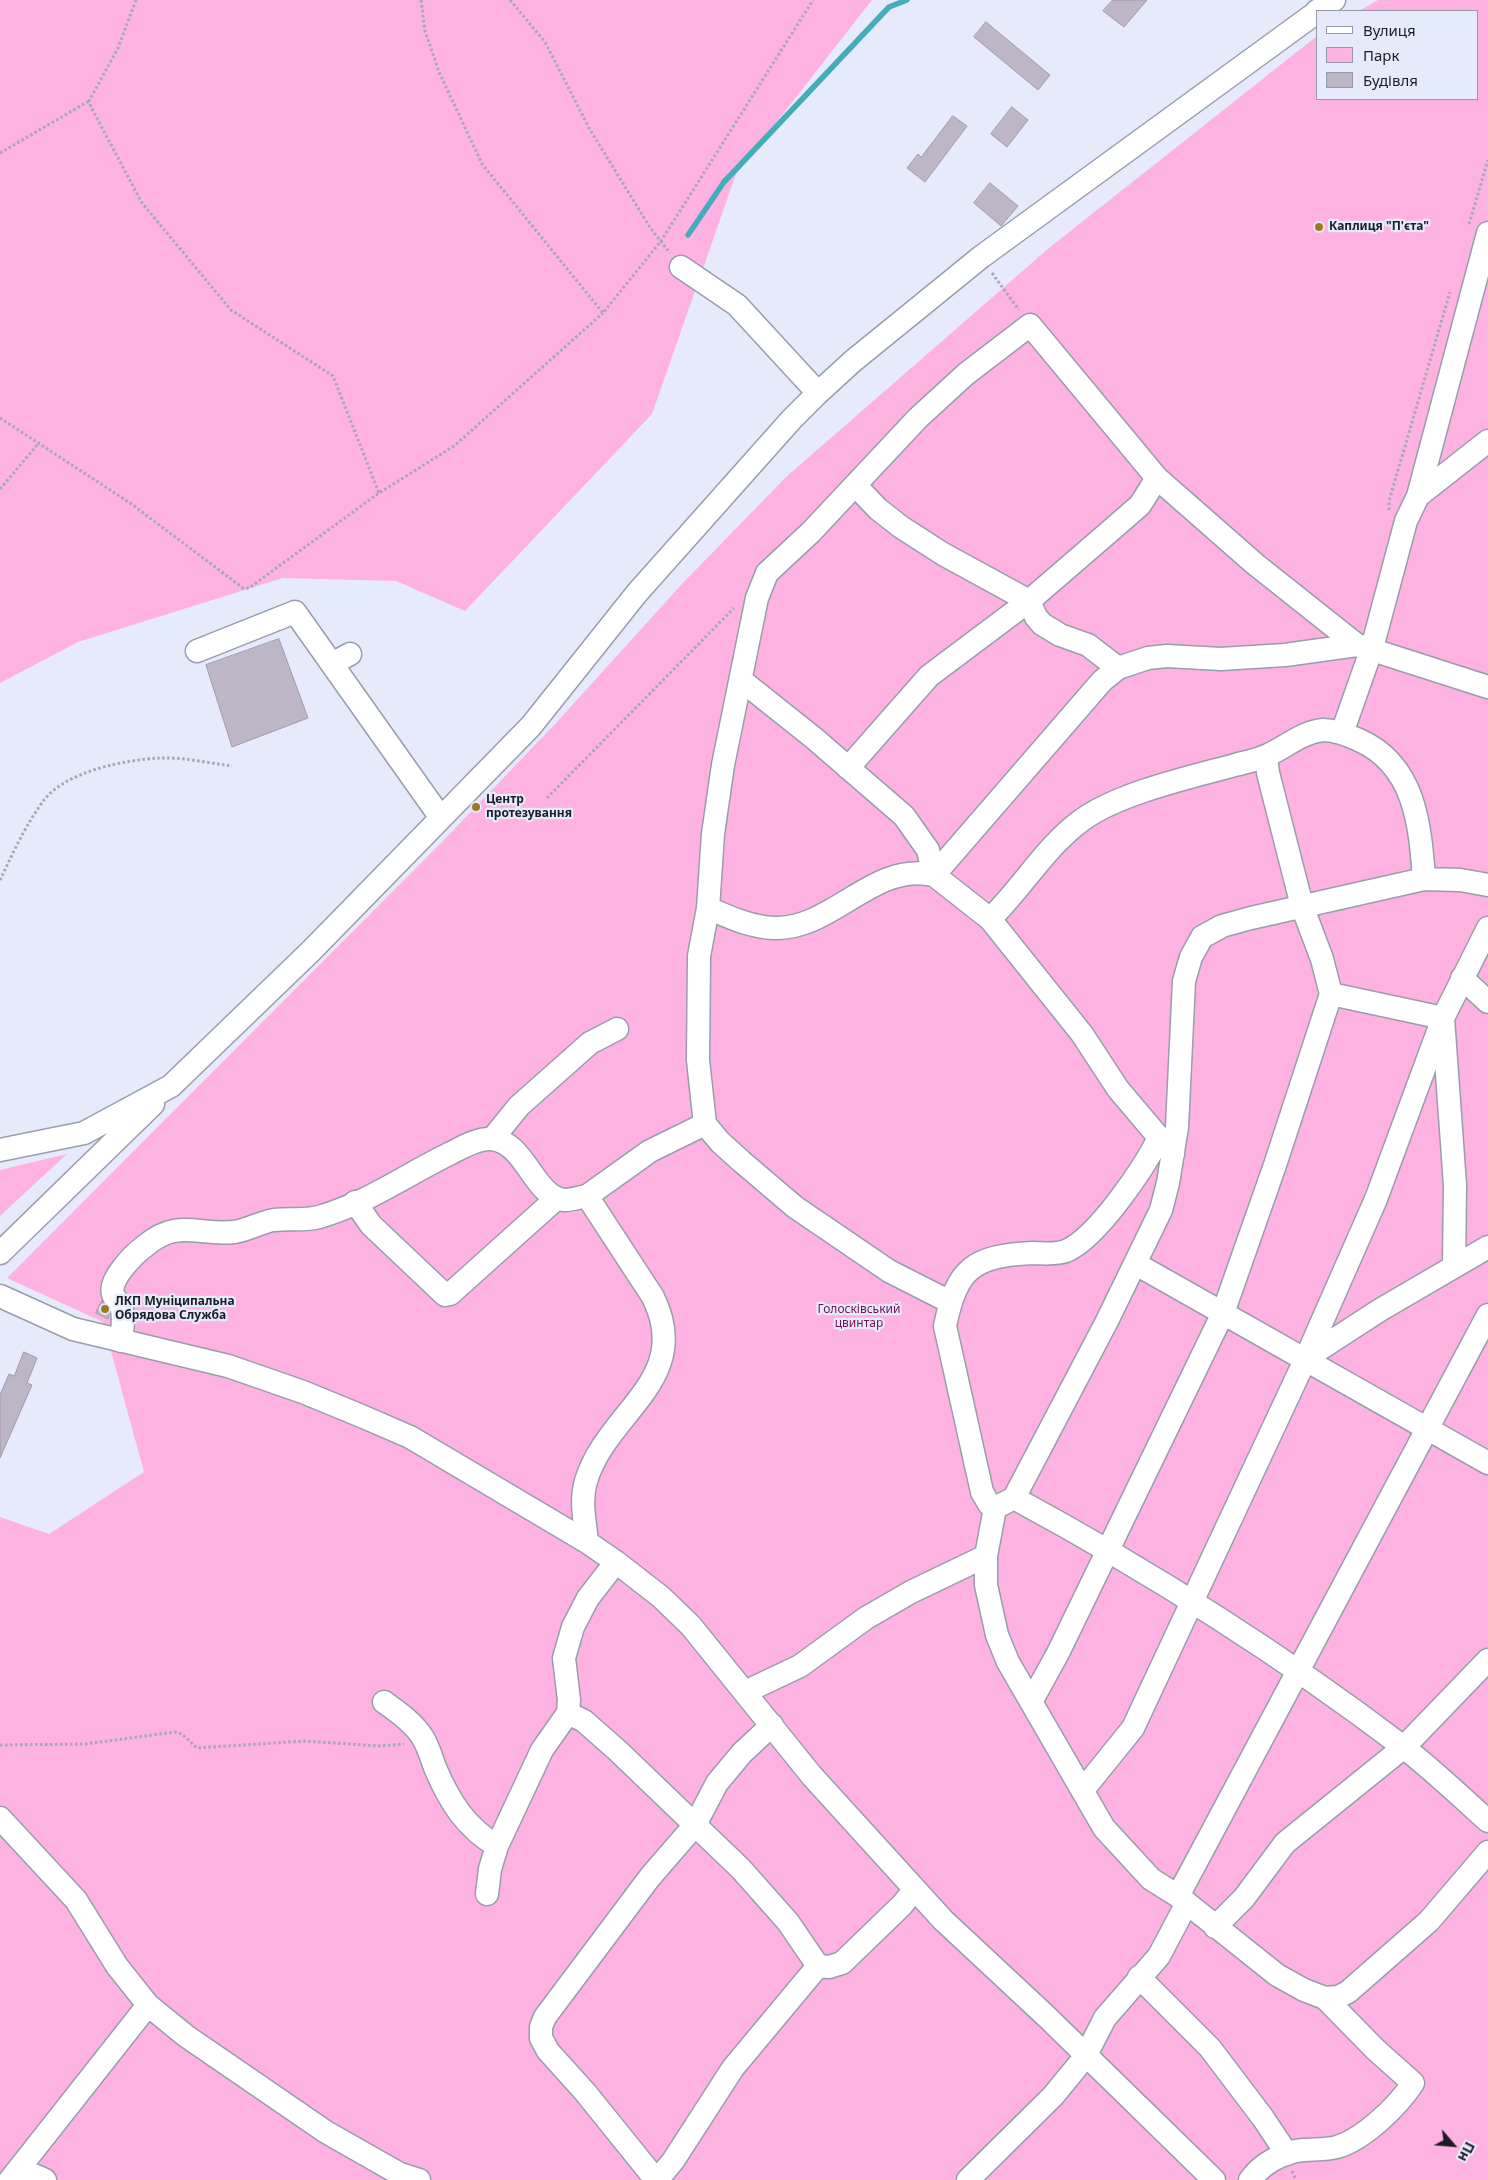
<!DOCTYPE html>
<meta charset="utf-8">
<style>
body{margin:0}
#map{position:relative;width:1488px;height:2180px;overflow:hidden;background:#e6eafb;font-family:"Noto Sans",sans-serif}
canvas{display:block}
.legend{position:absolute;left:1316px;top:10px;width:162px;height:90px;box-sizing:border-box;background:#e6eafb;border:1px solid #9598a5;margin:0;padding:6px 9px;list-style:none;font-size:15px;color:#1c1e24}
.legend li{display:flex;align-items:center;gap:10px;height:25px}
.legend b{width:25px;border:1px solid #9598a5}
.north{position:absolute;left:1428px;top:2120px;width:50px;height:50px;-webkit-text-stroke:4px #e6eafb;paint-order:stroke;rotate:117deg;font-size:14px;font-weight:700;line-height:20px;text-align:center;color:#1c1e24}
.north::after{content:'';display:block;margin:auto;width:18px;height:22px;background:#1c1e24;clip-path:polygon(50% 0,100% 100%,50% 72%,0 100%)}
</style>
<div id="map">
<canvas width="1488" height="2180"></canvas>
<ul class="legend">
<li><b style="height:6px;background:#fff"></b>Вулиця</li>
<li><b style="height:14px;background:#feb2e1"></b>Парк</li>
<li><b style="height:14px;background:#bdb6c5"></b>Будівля</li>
</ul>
<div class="north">Пн</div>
</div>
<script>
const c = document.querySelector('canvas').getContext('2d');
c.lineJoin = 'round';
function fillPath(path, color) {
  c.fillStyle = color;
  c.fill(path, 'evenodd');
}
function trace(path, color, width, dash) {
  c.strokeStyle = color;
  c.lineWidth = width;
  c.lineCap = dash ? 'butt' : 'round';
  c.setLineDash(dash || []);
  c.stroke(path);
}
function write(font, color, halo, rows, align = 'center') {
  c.font = font + ' "Noto Sans",sans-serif';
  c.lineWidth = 4.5;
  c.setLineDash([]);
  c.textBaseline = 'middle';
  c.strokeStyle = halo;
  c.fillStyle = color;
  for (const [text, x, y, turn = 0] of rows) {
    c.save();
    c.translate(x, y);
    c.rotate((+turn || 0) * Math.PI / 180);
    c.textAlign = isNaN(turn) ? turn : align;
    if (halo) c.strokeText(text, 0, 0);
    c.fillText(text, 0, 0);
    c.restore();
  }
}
fillPath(new Path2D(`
 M0,0h872l-136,174 -84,240 -187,197 -69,-30 -113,-3 -205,64 -78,41z
 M1378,0h110v2180h-1488v-663l49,17 95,-62 -41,-150 -96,-44 431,-432 119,-124 124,-137 105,-108 263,-229 268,-212v63h160v-88h-118z
 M67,1154l-67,62v-46z`), '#feb2e1');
trace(new Path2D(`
 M688,235l36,-53 165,-175 18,-7`), '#43aeb8', 5.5);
const building = new Path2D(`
 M1113,0h34l-23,27 -21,-16z
 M986,22l64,53 -12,15 -64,-53z
 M1012,107l16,13 -21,27 -16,-13z
 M953,116l14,10 -42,56 -18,-14 11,-14 3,3z
 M990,183l28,23 -17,20 -27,-23z
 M279,639l29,79 -76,29 -26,-82z
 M102,1301l7,11 -1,7 -12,-6z
 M24,1352l13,6 -10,25 5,2 -32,73v-63l9,-21 5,2z`);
fillPath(building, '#bdb6c5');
trace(building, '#a19aa9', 1);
const minor = new Path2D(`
 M1317,11l17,-11
 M681,267l56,38 81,88
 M855,485l23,24 23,18 42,27 86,47 7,16 6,7 18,11 28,10 30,23
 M1418,496l70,-55
 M197,651l98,-39 146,206
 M332,664l18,-10
 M741,680l74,59 89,77 24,34 6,25 56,44 92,115 36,55 55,65
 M1342,733l30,-85 34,-127 12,-25 70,-263
 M848,768l81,-92 100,-75 80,-69 31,-27 17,-27
 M1488,885l-28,-5 -36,-1 -173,39 -29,8 -20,11 -11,20 -7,24 -7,146 -9,56 -7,27 -54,111 -93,177 -19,10 -9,48v29l11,50 11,27 96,166 47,51 27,17 99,79 27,15 21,8 13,-1 10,-5 81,-71 59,-69
 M708,908c21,9 42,19 66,20 59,2 99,-67 160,-53l168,-194 16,-13 30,-10 19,-2 54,3 64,-4 72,-10 131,42
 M990,919c32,-31 56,-73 92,-99 37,-27 109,-43 153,-55 11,-3 23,-5 33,-10 18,-8 34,-23 55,-25 11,0 25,5 36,10 56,25 61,84 65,139
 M1462,978l26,24
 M1331,994l112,24 12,167 -1,81
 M493,1138l26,-32 71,-63 27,-14
 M0,1150l84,-17 87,-47 140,-135 220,-225 106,-133 154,-173 27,-27 35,-32 128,-104 336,-245
 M355,1202l16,23 74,70 5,-1 107,-96
 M0,1253l153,-149
 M1136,1264l352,199
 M0,1296l73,33 155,37 75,26 56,23 51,22 177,105 29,20 45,35 30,29 121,150 131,144 104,97 167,163
 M950,1302l-61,-31 -94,-64 -54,-46 -21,-19 -15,-18 -7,-64 1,-104 9,-48 5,-74 10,-69 34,-167 10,-25 44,-41 107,-114 48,-44 64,-49 127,153 98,86 102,81
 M121,1341c1,-11 4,-24 0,-34 -2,-5 -7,-8 -8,-13 -5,-14 21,-40 32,-48 33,-28 53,-10 89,-14 14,-2 27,-10 40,-12 16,-2 30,1 45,-3 46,-13 87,-42 130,-63 12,-6 28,-16 42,-15 34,2 43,58 73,61 8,0 16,-3 23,-4
 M1306,1358l74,-48 108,-63
 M1014,1498c133,72 268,157 388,248 30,23 58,50 86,75
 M995,1508l-6,-4 -7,-12 -37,-166c12,-58 28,-70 87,-73 11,0 23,2 34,-2 31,-13 78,-83 93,-113
 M587,1542c-2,-21 -7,-41 -1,-61 21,-70 108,-101 67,-184l-66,-101 63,-45 55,-27
 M745,1692l55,-26 66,-48 45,-26 75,-36
 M384,1702c14,10 30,21 39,36 6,10 9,22 13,32 14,32 30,58 61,76
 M1031,1702l27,-49 165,-340 52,-148 56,-171 -9,-35 -20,-53 -34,-133 -2,-17
 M568,1713l16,8 34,30 123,118 47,53 30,44 11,1 13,-4 60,-58 12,-15
 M1083,1790l50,-62 173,-370 70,-159 67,-181 45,-90
 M0,1818l76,82 41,66 31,39 38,31 140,96 74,42 19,6
 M487,1894l3,-25 7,-23 45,-96 26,-37 1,-13 -5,-42 9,-31 15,-29 28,-36
 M1178,1896l310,-581
 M1215,1927l29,-29 41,-55 119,-96 84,-87
 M1139,1977l71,71 53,70 24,36
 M20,2169l25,11
 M10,2180l138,-175
 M656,2180l-71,-88 -37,-41 -7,-13v-11l4,-10 105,-140 45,-52 22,-42 25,-30 30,-28
 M657,2180l16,-19 60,-93 85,-102
 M968,2180l85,-84 32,-39 20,-39 54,-62 28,-53
 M1250,2180c11,-16 33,-28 53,-30 11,-1 23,0 34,-3 27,-8 61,-41 76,-64l-37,-33 -51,-52`);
trace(minor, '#989dac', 25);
trace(new Path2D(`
 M136,0l-18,48 -29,53 2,6 51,96 89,107 102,66 46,117
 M421,0l4,31 14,41 43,92 121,149 58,-72 152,-241
 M510,0l35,42 44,86 62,101 19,24
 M0,153l89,-52
 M1469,224l19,-64
 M992,273l27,37
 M0,418l130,85 113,85h6l130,-95 75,-47 149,-133
 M0,489l38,-45
 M1389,510v-9l61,-209
 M547,798l187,-190
 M0,880c13,-27 26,-56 44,-80 23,-29 80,-40 116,-42 23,-1 49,5 72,8
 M0,1745l85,-1 90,-12 7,2 15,14 107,-7 76,5 24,-2
 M1292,2171l4,9`), '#a4a7b5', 3, [2.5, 2.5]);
trace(minor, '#fff', 22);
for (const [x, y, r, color] of [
 [1319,227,5,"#9c7924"],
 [476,807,5,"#9c7924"],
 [105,1309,5,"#9c7924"]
]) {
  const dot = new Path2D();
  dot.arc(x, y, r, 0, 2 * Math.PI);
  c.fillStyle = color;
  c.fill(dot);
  trace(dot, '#e6eafb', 2);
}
write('bold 12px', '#1c1e24', '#e6eafb', [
 ["Каплиця \"П'єта\"",1329,227],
 ["Центр",486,800],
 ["протезування",486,814],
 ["ЛКП Муніципальна",115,1302],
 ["Обрядова Служба",115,1316]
], 'left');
write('12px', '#730f59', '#e6eafb', [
 ["Голосківський",859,1310],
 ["цвинтар",859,1324]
]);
</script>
